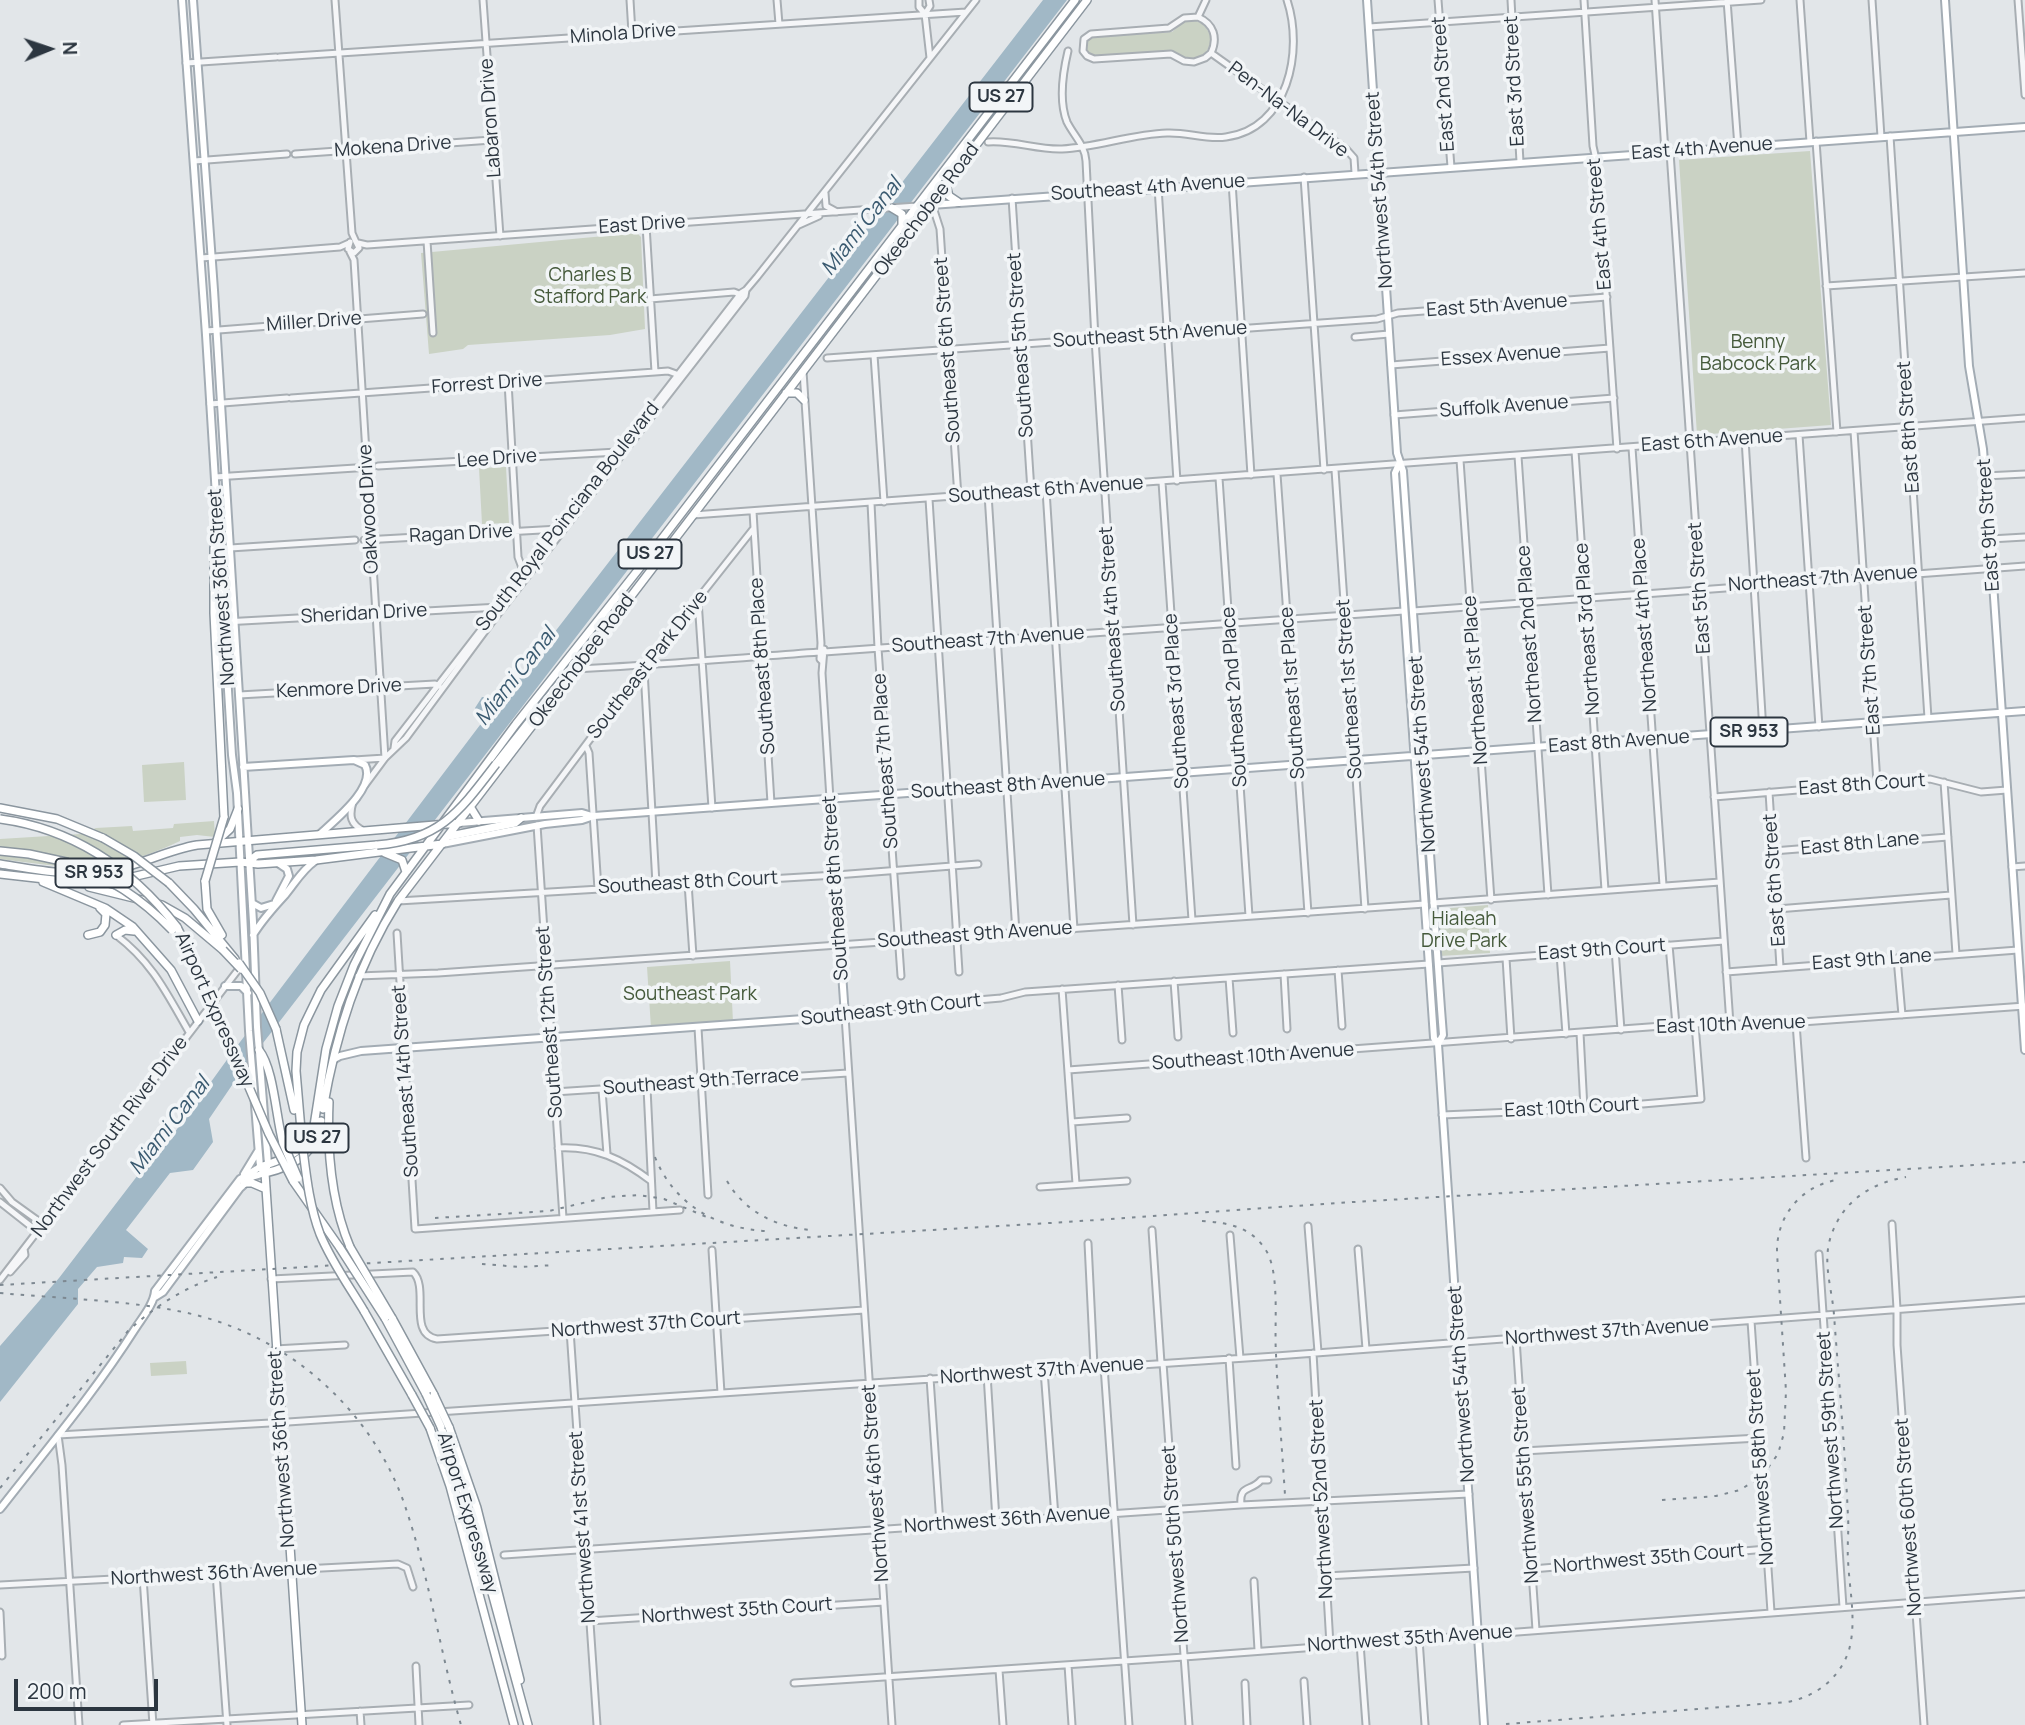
<!DOCTYPE html>
<style>
body{margin:0}
#map{position:relative;width:2025px;height:1725px;overflow:hidden;background:#e2e6e9;font-family:Manrope,sans-serif}
canvas{display:block}
.north{position:absolute;left:14px;top:14px;width:70px;height:70px;-webkit-text-stroke:5px #f2f5f7;paint-order:stroke;rotate:88deg;font-size:19px;font-weight:700;line-height:28px;text-align:center;color:#2c3640}
.north::after{content:'';display:block;margin:auto;width:24px;height:32px;background:#2c3640;clip-path:polygon(50% 0,100% 100%,50% 72%,0 100%)}
.scale{position:absolute;left:14px;top:1679px;width:144px;height:32px;box-sizing:border-box;border:4px solid #2c3640;border-top:0;padding-left:9px;font-size:21px;line-height:24px;white-space:nowrap;color:#2c3640;-webkit-text-stroke:5px #f2f5f7;paint-order:stroke}
</style>
<div id="map">
<canvas width="2025" height="1725"></canvas>
<div class="north">N</div>
<div class="scale">200 m</div>
</div>
<script>
const c = document.querySelector('canvas').getContext('2d');
c.lineJoin = 'round';
function fillPath(path, color) {
  c.fillStyle = color;
  c.fill(path, 'evenodd');
}
function trace(path, color, width, dash) {
  c.strokeStyle = color;
  c.lineWidth = width;
  c.lineCap = dash ? 'butt' : 'round';
  c.setLineDash(dash || []);
  c.stroke(path);
}
function write(font, color, halo, rows, align = 'center') {
  c.font = font + ' Manrope,sans-serif';
  c.lineWidth = 7;
  c.setLineDash([]);
  c.textBaseline = 'middle';
  c.strokeStyle = halo;
  c.fillStyle = color;
  for (const [text, x, y, turn = 0] of rows) {
    c.save();
    c.translate(x, y);
    c.rotate((+turn || 0) * Math.PI / 180);
    c.textAlign = isNaN(turn) ? turn : align;
    if (halo) c.strokeText(text, 0, 0);
    c.fillText(text, 0, 0);
    c.restore();
  }
}
fillPath(new Path2D(`
 M1193,20c11,3 16,9 18,20 -5,21 -20,24 -36,12l-79,4 -6,-2 -5,-6 1,-7 7,-4 79,-5 11,-10z
 M1810,151l21,274 -134,10 -18,-275z
 M637,233l4,4 4,92 -35,6 -142,10 -5,4 -34,5 -8,-101z
 M506,467l3,56 -27,1 -3,-56z
 M184,762l2,38 -42,2 -2,-37z
 M214,821l1,16 -18,-2 -17,2v4c-73,34 -103,28 -180,18v-20l81,-5 15,-6 36,-2 1,5 40,-3 1,-4z
 M1488,905l2,48 -50,3 -2,-47z
 M730,961l3,61 -82,6 -4,-61z
 M186,1361l1,13 -36,2 -1,-13z`), '#cad2c4');
fillPath(new Path2D(`
 M1043,0h24l-824,1069 -34,50 4,23 -20,28 -23,3 -44,57 22,19 -6,9 -18,-1 -1,6 -26,4 -19,22v15l-78,98v-56l59,-68 108,-141 5,-1 62,-86 249,-329 -8,-13 7,-11 21,2z`), '#a1b8c6');
const minor = new Path2D(`
 M335,0l17,233 4,9
 M483,0l17,236
 M630,0l2,33
 M777,0l2,24
 M919,0v7l6,7 5,44
 M1438,0l13,167
 M1511,0l9,162
 M1584,0l9,146 4,18 20,285
 M1655,0l10,152
 M1727,0l11,147
 M1800,0l10,142
 M1872,0l9,137
 M2018,0l7,95
 M925,14l5,-8 -1,-6
 M1198,17l-14,1 -15,10 -78,6 -7,5 -1,12 4,5 7,3 77,-5 13,7 10,1 11,-4 6,-5
 M1198,17c16,7 20,21 13,36
 M1198,17l8,-17
 M1369,27l392,-27
 M1068,51c-5,21 -9,51 -1,71 7,14 18,23 19,39l9,178 38,586
 M1211,53l135,96 8,9 1,15
 M279,57l687,-45
 M186,63l90,-6
 M1890,136l38,582
 M1816,141l21,291
 M988,142c25,-2 49,8 74,7 36,-2 70,-15 105,-16 20,-1 39,7 59,4 62,-8 78,-86 61,-137
 M1670,152l60,872
 M295,154l197,-14
 M194,161l93,-7
 M1304,177l20,293
 M1232,182l19,293
 M1158,187l19,294
 M825,193l1,13 11,6
 M1012,198l19,293
 M932,204l8,25 18,268
 M646,225l9,147
 M799,225l20,-9
 M427,241l6,92
 M350,242l-2,7 6,4 5,-5 -3,-6
 M358,243l9,2 550,-39
 M350,252l4,8 31,498
 M201,258l139,-11 9,-4
 M1826,286l199,-13
 M650,299l84,-7 5,2
 M206,331l217,-17
 M1355,337l34,-3
 M874,355l10,147
 M827,358l550,-39 21,-6 209,-16
 M1391,365l219,-17
 M803,371l18,272 -1,16 2,2
 M508,382l10,175 6,16
 M291,398l364,-26 13,-1 11,4
 M210,404l77,-6
 M1394,415l220,-17
 M1854,431l23,352
 M1799,435l20,292
 M1745,439l18,292
 M1632,448l31,437
 M1575,451l30,439
 M1518,456l30,439
 M1460,460l31,440
 M378,466l239,-14
 M1335,470l30,439
 M1277,474l31,439
 M1985,476l40,-2
 M215,477l156,-10
 M1219,478l30,438
 M1162,482l30,438
 M1046,490l28,439
 M988,494l28,439
 M929,499l30,473
 M871,503l7,145 23,328
 M693,515l1332,-97
 M754,528l17,275
 M1990,539l35,-2
 M364,540l195,-11
 M230,548l125,-8
 M698,600l14,208
 M1413,611l612,-45
 M224,622l276,-15
 M824,649l-2,24 8,126
 M824,652l580,-41
 M576,669c81,-4 162,-11 243,-17
 M644,670l12,214
 M239,695l196,-11 4,2
 M586,746l3,7 9,136
 M394,748l1,-7 346,-448 5,-3 11,-13 219,-277
 M354,760l31,-2
 M1944,782l12,172
 M365,785l20,-27 21,-20 85,-115 254,-327 1,-6
 M1769,792l11,175
 M1714,797l216,-18 51,13 26,-2
 M353,802c-4,14 -3,22 11,29
 M536,817l4,-11 104,-139 110,-139 -1,-17
 M537,825l26,393
 M1773,851l175,-14
 M2012,867l13,-1
 M688,883l5,73
 M398,901l438,-26 142,-11
 M1433,903l287,-21
 M1777,909l174,-14
 M397,933l18,296 265,-19
 M116,935c37,28 51,59 73,97
 M1669,945l7,80
 M1615,949l6,81
 M1560,954l6,80
 M1506,958l5,81
 M1897,958l5,57
 M1438,963l286,-22
 M1338,970l4,56
 M1726,972l292,-22
 M1284,974l3,55
 M358,976l80,-3 987,-69
 M1229,978l4,55
 M1174,981l4,56
 M1118,985l4,55
 M1062,989l14,195
 M1796,1023l10,135
 M698,1028l10,167
 M1580,1033l4,76
 M1068,1070l608,-45 40,-2 44,2 265,-19
 M647,1088l6,124
 M602,1090l5,64
 M554,1092l294,-19
 M1442,1115l142,-6 117,-10 -6,-75
 M1072,1122l55,-4
 M558,1148c37,-2 64,11 93,33
 M1040,1187l87,-6
 M0,1188l12,14 32,23
 M0,1202l38,30
 M1892,1224l5,85v36l27,380
 M1308,1226l10,126
 M1152,1230l9,133
 M1230,1235l10,123
 M1088,1243l6,123
 M1358,1249l8,100
 M712,1250l9,143
 M1819,1254l24,353
 M10,1272l15,-17 -1,-6
 M271,1279l142,-7c17,16 -6,62 24,67l427,-29
 M0,1280l241,-314
 M1751,1321l20,291
 M570,1330l27,395
 M1516,1339l20,291
 M275,1349l70,-4
 M1313,1353l17,292
 M1229,1358l7,108
 M1163,1363l26,362
 M1104,1366l25,359
 M1044,1370l11,147
 M987,1374l9,146
 M930,1378l10,146
 M1523,1451l236,-13
 M1241,1505c-2,-21 10,-13 20,-25h7
 M504,1555l737,-50 228,-11
 M1532,1569l235,-20
 M216,1573l11,152
 M1326,1576l148,-8
 M143,1577l10,148
 M1254,1581l4,69
 M0,1585l398,-21 9,4 6,19
 M0,1612l2,44
 M589,1621l295,-19
 M1419,1639l6,86
 M1360,1643l6,82
 M1068,1665l4,60
 M416,1666l3,59
 M999,1670l4,55
 M1304,1681l3,44
 M794,1683l390,-26 841,-63
 M1245,1683l2,42
 M360,1711l1,14
 M79,1725l-17,-260 -4,-30 230,-13 988,-66 749,-56
 M123,1725l346,-20
 M892,1725l-47,-709 16,-6 140,-12 24,-6 404,-28`);
const major = new Path2D(`
 M1367,0l30,453 6,18 38,538 2,26 -5,9
 M1945,0l24,366 14,83 7,90 35,511
 M917,206l1108,-79
 M1399,464l-4,9 39,565 4,6 46,681
 M243,767l111,-7 11,5c12,22 -30,55 -45,69
 M459,823l123,-10 10,3
 M442,844l103,-20 37,-4 12,-4 1431,-105
 M276,901l13,-25 -2,-7 -9,-6
 M252,903l9,5 13,-4
 M253,935c9,-15 20,-27 32,-40 10,-12 17,-25 30,-34
 M225,986h16l7,7
 M333,1060l7,-4 21,-5 484,-35 -15,-217
 M244,1174l14,-23
 M155,1297l8,-5 77,-104 12,-11 13,-4 3,-9 -11,-137 -4,-105 -39,-632 -21,-290
 M0,1509c46,-59 95,-117 135,-180 7,-11 19,-25 20,-38l85,-112 20,-12 -11,-136 -12,-238 -5,-38 -26,-420 -24,-335`);
const highway = new Path2D(`
 M946,185l3,11 9,6
 M892,208l10,6v11
 M786,393h11l7,7
 M218,532l-4,16v65l10,204
 M496,764l99,-126
 M0,808l57,11 46,19
 M471,808l8,13
 M450,836l65,-13 6,-5
 M216,842l14,-13 8,-20
 M0,851l29,3 37,8
 M385,853l17,7 4,12
 M249,861l8,-6 120,-10
 M0,864c38,6 75,14 114,6 28,-6 54,-20 83,-25l262,-22
 M0,874l98,11 81,-19 61,-4 18,2 58,-4 126,-16
 M205,881l2,28 15,26
 M43,882l62,26 28,19 38,43 27,51
 M169,883l25,26 41,50
 M89,887l73,18 23,13 38,32
 M177,927l27,55
 M88,935l12,-3 5,-7 1,-11 -6,-6
 M116,935l9,-5 9,1
 M276,1029l18,81
 M259,1050c15,19 17,68 24,93
 M329,1102c-2,49 2,100 21,145
 M323,1109c13,-75 34,-143 75,-208l689,-901
 M302,1142l-6,-71 1,-19 7,-27 17,-35 54,-75
 M265,1173c31,-7 50,-20 56,-52
 M293,1181l47,67
 M244,1183h8l14,6
 M364,1311l48,84
 M385,1318l41,76
 M392,1318l42,77
 M441,1427l29,85 58,213
 M449,1427l28,81 43,172
 M430,1428l20,58 64,239
 M302,1725l-37,-552 -5,-6c23,-8 41,-12 53,-35l13,-83 12,-43 16,-41 36,-71 126,-170 122,-154 437,-570`);
trace(minor, '#a8aeb3', 9);
trace(major, '#a3acb4', 10);
trace(highway, '#8b969f', 10);
trace(minor, '#f5f6f8', 5);
trace(major, '#fff', 6);
trace(highway, '#fff', 7);
trace(new Path2D(`
 M655,1157c19,48 63,72 112,74
 M727,1181c18,31 49,46 84,49
 M435,1218l114,-7 59,-14 31,-2 25,4 45,19
 M1202,1221c28,2 50,6 65,31 13,24 7,74 9,102 2,47 6,94 9,141
 M482,1264l39,3 34,-2
 M0,1285l1067,-63 270,-19 688,-41
 M0,1293c63,6 135,7 196,22 95,24 175,95 208,188 25,72 36,149 57,222
 M0,1488l128,-157c26,-24 55,-43 89,-54
 M1662,1500l54,-4 24,-6 22,-14 16,-22 6,-21 2,-42 -9,-138c-1,-36 23,-66 59,-73
 M1506,1724l281,-22c29,-5 53,-24 62,-52 8,-29 0,-62 -1,-91 -1,-14 1,-28 0,-42 -3,-68 -9,-135 -14,-202 -2,-27 -12,-53 -3,-79 12,-36 41,-53 75,-59`), '#7d8891', 2, [3.5, 7]);
const highwayBridge = new Path2D(`
 M0,819c74,10 132,50 177,108
 M103,838l31,18 35,27
 M377,845c63,-5 83,-34 119,-81
 M66,862c43,15 75,36 106,68
 M205,881l19,-64
 M223,950l18,19
 M239,963l21,30 16,36
 M204,982l65,152 24,47
 M302,1142c4,31 7,63 18,92 11,27 29,52 44,77
 M283,1143l15,35
 M350,1247l42,71
 M340,1248l45,70
 M426,1394l15,33
 M412,1395l18,33
 M434,1395l15,32`);
trace(highwayBridge, '#8b969f', 10, []);
trace(highwayBridge, '#fff', 7);
for (const [x, y, w] of [
 [1001,97,63],
 [650,554,63],
 [1749,732,77],
 [94,873,77],
 [317,1138,63]
]) {
  const box = new Path2D();
  box.roundRect(x - w / 2, y - 14.5, w, 29, 5);
  c.fillStyle = '#f2f5f7';
  c.fill(box);
  trace(box, '#2c3640', 2);
}
write('bold 18px', '#2c3640', null, [
 ["US 27",1001,97],
 ["US 27",650,554],
 ["SR 953",1749,732],
 ["SR 953",94,873],
 ["US 27",317,1138]
]);
write('19px', '#2c3640', '#f2f5f7', [
 ["Minola Drive",623,34,-4],
 ["East 3rd Street",1515,81,-93],
 ["East 2nd Street",1444,84,-94],
 ["Pen-Na-Na Drive",1288,110,37],
 ["Labaron Drive",491,118,-94],
 ["Mokena Drive",393,147,-4],
 ["East 4th Avenue",1702,149,-4],
 ["Southeast 4th Avenue",1148,188,-4],
 ["Northwest 54th Street",1380,190,-94],
 ["Okeechobee Road",927,210,-53],
 ["East 4th Street",1600,224,-95],
 ["East Drive",642,225,-4],
 ["East 5th Avenue",1497,306,-4],
 ["Miller Drive",314,322,-4],
 ["Southeast 5th Avenue",1150,335,-4],
 ["Southeast 5th Street",1021,345,-94],
 ["Southeast 6th Street",948,350,-94],
 ["Essex Avenue",1501,356,-4],
 ["Forrest Drive",487,384,-4],
 ["Suffolk Avenue",1504,407,-4],
 ["East 8th Street",1909,427,-94],
 ["East 6th Avenue",1712,441,-4],
 ["Lee Drive",497,459,-4],
 ["Southeast 6th Avenue",1046,490,-4],
 ["Oakwood Drive",369,509,-93],
 ["South Royal Poinciana Boulevard",568,517,-52],
 ["East 9th Street",1989,525,-94],
 ["Ragan Drive",461,534,-3],
 ["Northeast 7th Avenue",1823,579,-4],
 ["Northwest 36th Street",222,587,-94],
 ["East 5th Street",1700,588,-94],
 ["Sheridan Drive",364,614,-3],
 ["Southeast 4th Street",1113,619,-94],
 ["Northeast 4th Place",1645,625,-94],
 ["Northeast 3rd Place",1588,629,-94],
 ["Northeast 2nd Place",1530,634,-94],
 ["Southeast 7th Avenue",988,640,-4],
 ["Okeechobee Road",582,661,-53],
 ["Southeast Park Drive",648,665,-52],
 ["Southeast 8th Place",763,666,-94],
 ["East 7th Street",1870,670,-94],
 ["Northeast 1st Place",1476,680,-94],
 ["Kenmore Drive",339,689,-3],
 ["Southeast 1st Street",1350,689,-94],
 ["Southeast 1st Place",1293,693,-94],
 ["Southeast 2nd Place",1235,697,-94],
 ["Southeast 3rd Place",1177,701,-94],
 ["East 8th Avenue",1619,742,-4],
 ["Northwest 54th Street",1423,754,-94],
 ["Southeast 7th Place",886,761,-94],
 ["East 8th Court",1862,785,-4],
 ["Southeast 8th Avenue",1008,786,-4],
 ["East 8th Lane",1860,844,-5],
 ["East 6th Street",1775,880,-94],
 ["Southeast 8th Court",688,883,-3],
 ["Southeast 8th Street",836,888,-94],
 ["Southeast 9th Avenue",975,935,-4],
 ["East 9th Court",1602,950,-4],
 ["East 9th Lane",1872,960,-4],
 ["Airport Expressway",214,1010,66],
 ["Southeast 9th Court",891,1010,-6],
 ["Southeast 12th Street",550,1022,-94],
 ["East 10th Avenue",1731,1025,-2],
 ["Southeast 10th Avenue",1253,1057,-4],
 ["Southeast 14th Street",406,1081,-94],
 ["Southeast 9th Terrace",701,1082,-4],
 ["East 10th Court",1572,1108,-3],
 ["Northwest South River Drive",110,1137,-53],
 ["Northwest 37th Court",646,1325,-4],
 ["Northwest 37th Avenue",1607,1332,-4],
 ["Northwest 37th Avenue",1042,1371,-4],
 ["Northwest 54th Street",1462,1384,-94],
 ["Northwest 59th Street",1831,1430,-94],
 ["Northwest 36th Street",282,1449,-94],
 ["Northwest 58th Street",1761,1467,-94],
 ["Northwest 46th Street",876,1483,-94],
 ["Northwest 55th Street",1526,1485,-94],
 ["Northwest 52nd Street",1322,1499,-93],
 ["Airport Expressway",467,1513,73],
 ["Northwest 60th Street",1909,1517,-94],
 ["Northwest 36th Avenue",1007,1520,-4],
 ["Northwest 41st Street",583,1527,-94],
 ["Northwest 50th Street",1176,1544,-94],
 ["Northwest 35th Court",1649,1559,-5],
 ["Northwest 36th Avenue",214,1574,-3],
 ["Northwest 35th Court",737,1611,-4],
 ["Northwest 35th Avenue",1410,1639,-4]
]);
write('19px', '#455a3b', '#f2f5f7', [
 ["Charles B",590,276],
 ["Stafford Park",590,298],
 ["Benny",1758,343],
 ["Babcock Park",1758,365],
 ["Hialeah",1464,920],
 ["Drive Park",1464,942],
 ["Southeast Park",690,995]
]);
write('italic 21px', '#3a5a70', '#f2f5f7', [
 ["Miami Canal",862,227,-52],
 ["Miami Canal",516,677,-52],
 ["Miami Canal",170,1126,-52]
]);
</script>
